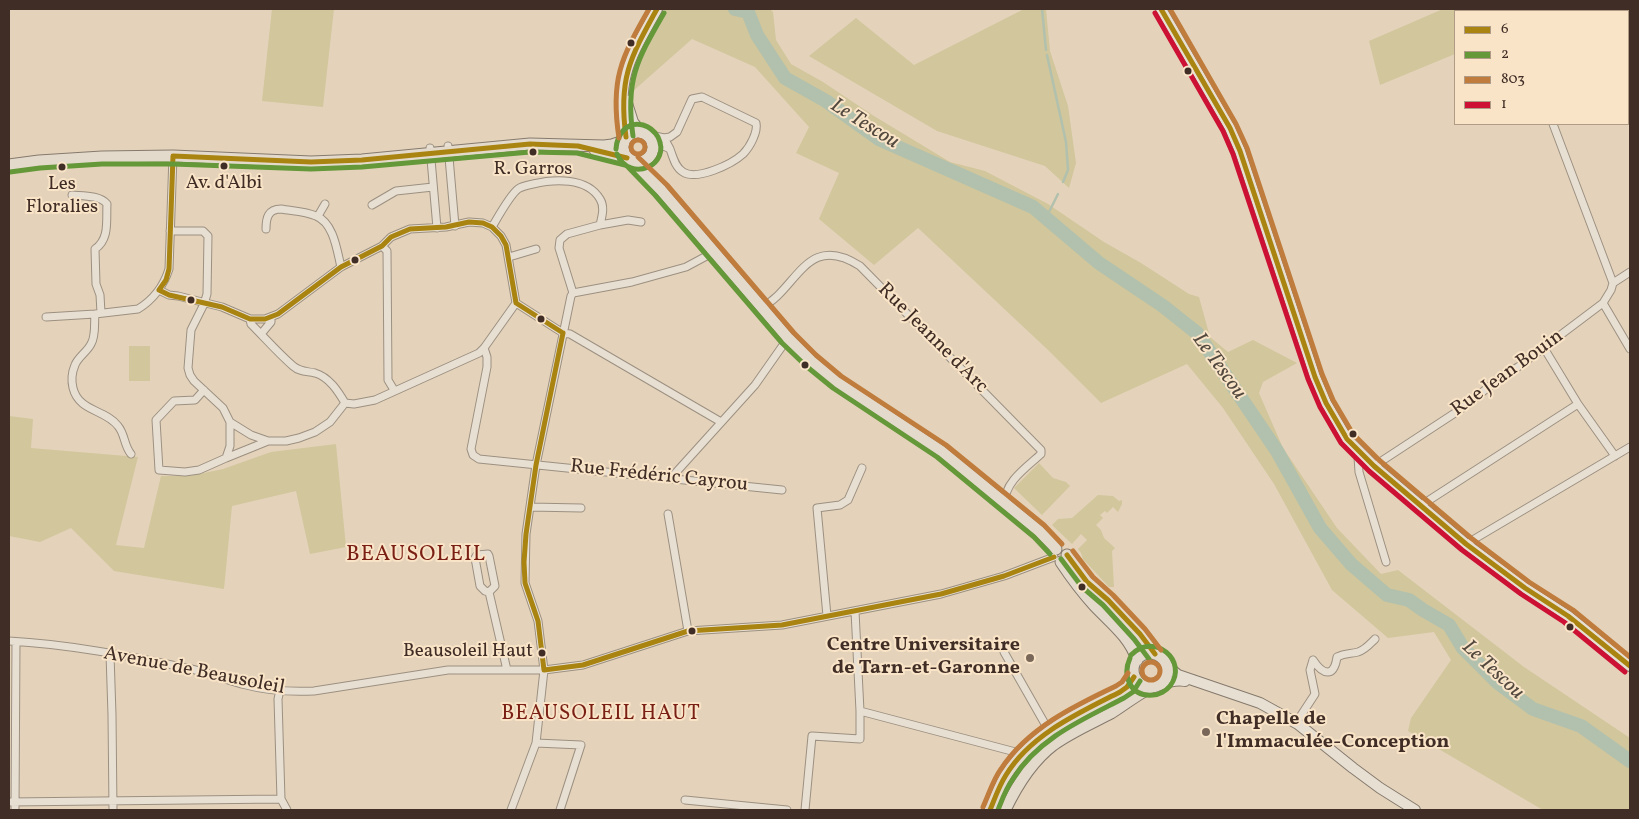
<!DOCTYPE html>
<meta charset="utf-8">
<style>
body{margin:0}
#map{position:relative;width:1639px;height:819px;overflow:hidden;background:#e4d3ba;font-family:Vollkorn,serif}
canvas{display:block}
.frame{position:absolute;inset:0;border:10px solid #402d25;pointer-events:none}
.legend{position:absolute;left:1454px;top:10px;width:175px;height:115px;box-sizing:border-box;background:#f9e4c7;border:1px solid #af9b86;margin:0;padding:6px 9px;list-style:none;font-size:15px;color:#402d25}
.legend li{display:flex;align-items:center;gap:10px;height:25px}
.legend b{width:25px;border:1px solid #af9b86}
</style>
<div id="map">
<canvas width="1639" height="819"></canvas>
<div class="frame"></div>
<ul class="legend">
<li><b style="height:6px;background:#a98411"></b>6</li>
<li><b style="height:6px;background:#659839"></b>2</li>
<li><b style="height:6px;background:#bf7c3c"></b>803</li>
<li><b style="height:6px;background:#cd1135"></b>1</li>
</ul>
</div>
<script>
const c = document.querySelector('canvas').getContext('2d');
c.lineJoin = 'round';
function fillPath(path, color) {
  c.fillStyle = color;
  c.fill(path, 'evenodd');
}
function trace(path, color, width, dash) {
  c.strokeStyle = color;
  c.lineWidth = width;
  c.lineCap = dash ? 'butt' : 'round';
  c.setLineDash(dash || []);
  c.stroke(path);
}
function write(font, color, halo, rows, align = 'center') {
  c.font = font + ' Vollkorn,serif';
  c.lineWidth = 4;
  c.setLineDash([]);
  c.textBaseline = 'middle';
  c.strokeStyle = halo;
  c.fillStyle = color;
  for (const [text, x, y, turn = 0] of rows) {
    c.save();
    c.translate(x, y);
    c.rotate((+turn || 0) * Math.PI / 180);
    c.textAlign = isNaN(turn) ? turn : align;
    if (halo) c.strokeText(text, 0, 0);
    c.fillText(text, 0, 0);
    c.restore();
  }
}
fillPath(new Path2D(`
 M272,9h62l-11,98 -61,-6z
 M666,9h104l3,3 3,28 15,24 32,18 51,34 76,46 35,9 63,33 56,38 37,21 48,31 10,3 11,40 18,15 25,-12 44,23 -34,19 -4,11 24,55 54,80 44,46 17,-4 126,97 106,71v72h-87l-135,-79 3,-13 40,-58 -17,-28 -46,6 -56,-48 -58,-106 -51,-76 -36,-44 -86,39 -53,-53 -130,-122 -44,37 -55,-46 20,-46 -43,-20 13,-26 -54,-60 -63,-28 -60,53 7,-36z
 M1024,9h22l4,42 18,55 8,57 -7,25 -24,-22 -108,-35 -128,-75 47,-38 58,47z
 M1443,9h16l1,2h-5v43l-75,31 -11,-44z
 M1603,9h27v101l-2,1v-100h-25z
 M129,346h21v35h-21z
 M9,416l24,3 -2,29 107,9 -22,88 28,3 17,-72h29l33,-7 48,-17 65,-8 10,103 -36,7 -14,-63 -64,15 -8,83 -110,-18 -43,-43 -31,14 -31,-6z
 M1039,463l14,15 13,4 4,4 -28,29 -28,-27z
 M1098,495l15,1 6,5 3,-1v4l-4,8 -5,-5 -6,6 -2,-2 -5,4 3,3 -7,7 5,5 3,8 11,10 -3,3 2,36h-5l-26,-28 -2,-6 -3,-4 9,-9 -6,-6 -9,10 -20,-19 6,-6 14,-1z`), '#d1c69c');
trace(new Path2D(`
 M1042,9l4,41
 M1047,55l19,87 2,28 -5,12
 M1046,218l12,-24`), '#b2c1ad', 2.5);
trace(new Path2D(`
 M735,9l13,3 9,23 28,43 41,23 53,38 154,68 66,56 64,43 34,27 80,118 43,77 31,36 36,31 22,5 14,10 26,15 14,23 35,35 35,26 48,17 49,35`), '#b2c1ad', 14);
const street = new Path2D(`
 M1527,9l1,2
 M1553,124l60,159
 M646,134l18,4 6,11 -6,-3 -11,4
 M664,138l6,-1 7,-5 15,-33 10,-2 54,26c2,9 -6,24 -13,31 -11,10 -46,27 -60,18 -8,-5 -10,-15 -13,-23
 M448,146l7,80
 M430,148l7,80
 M72,195c10,1 28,0 35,9 -1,16 3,35 -12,45l1,35 4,11 1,18
 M372,205l24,-14 37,-4
 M318,216l7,-12
 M492,227c6,-10 18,-32 26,-38 4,-3 10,-4 15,-5 21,-5 54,-7 67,15 5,8 2,17 0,26
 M266,229c0,-11 2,-20 15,-20 11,2 24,2 35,7 18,7 21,35 25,51
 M170,231h33l5,5 -1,58 -3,10 -13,26 -3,38 2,7 4,6 29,27 7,14 21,13 17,6h18l13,-3 16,-6 15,-10 15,-19
 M382,246l5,5 1,129 6,10
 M509,257l27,-8
 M159,290l10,5 9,1 44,11 28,12h15l13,-5 63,-47 41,-21 9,-9 19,-8 36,-2 23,-5 14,1 9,4 9,9 5,9 10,58 47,30 7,1 151,88
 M573,293l-14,-45 1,-8 7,-6 33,-9 28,-5 13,2
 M1603,303l27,46
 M762,307c35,-17 44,-76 98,-41l181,184v4c-14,13 -37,28 -36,49
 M95,314c-1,9 1,22 -4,30 -4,8 -13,13 -16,21 -3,7 -4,15 -2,23 6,24 32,21 45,38 7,8 6,20 13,28
 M46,317l49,-3 43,-5c15,-9 26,-24 31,-40l4,-113
 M250,319l1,5c14,14 27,29 42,42 7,6 13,5 22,7 14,4 23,18 30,30
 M261,334l10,-12v-4
 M484,348l3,9v10l-16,82 2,6 6,4 303,31
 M1544,348l34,56 37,52
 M204,390l-9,10 -21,1 -18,19 3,50 26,2 14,-2 27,-12 4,-12v-24
 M345,403l9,1 21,-4 104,-47 5,-5 32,-45
 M1359,452l-1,5 1,15 27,90
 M226,458l42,-17
 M1374,466l87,-57 44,-35 13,-7 85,-64 8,-13 2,-7 17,-11
 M670,479l85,-94 33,-47
 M1420,506l158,-102
 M530,507l51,1
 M668,514l20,117
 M1466,544l164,-97
 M489,592l-4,-1 -5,-5 -5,-28 2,-3 11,-1 1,2 6,30 -6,6 18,78
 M827,616l-10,-108 23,-3 8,-5 14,-32
 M9,641c58,3 120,15 178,27 20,4 39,12 59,17 22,6 45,7 68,6l134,-21h96l39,-5 105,-34 94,-6 159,-31 63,-18 50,-19
 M1004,652l45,79
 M110,654l2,61 1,95
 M1313,660c10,15 21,18 24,-3 8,-4 13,-3 21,-5 7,-2 12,-8 17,-13
 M280,690l-2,9 3,100 6,11
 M860,711l163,43
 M1296,723l19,-29 -5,-24 3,-10
 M536,743l45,2 -21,65
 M685,800l102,10
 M9,802l272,-3
 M15,810l1,-168
 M511,810l25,-67 8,-73 -6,-49 -13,-38 1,-49 10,-69 35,-169 2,-3 59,-11 54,-15 28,-15
 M805,810l7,-74 48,3v-28l-5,-100`);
const secondary = new Path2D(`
 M1161,9l69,119 10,23 75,226 11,26 21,36 27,27 92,78 59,44 43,28 62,50
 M626,100l7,22 8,10
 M626,137c-11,-58 4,-79 31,-128
 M1167,666l11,9 82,28 38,21 55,44 27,20 35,22
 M1159,685c8,-3 17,-6 26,-4`);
const primary = new Path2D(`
 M623 147a15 15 0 1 1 30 0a15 15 0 1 1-30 0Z
 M595,150l32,8
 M633,162l28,28 127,148 23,23 26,21 104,69 98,80 14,14 3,4
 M9,165l30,-4 63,-4 71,-1 138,6 51,-2 168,-16 74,2 8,-1 12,-4
 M1067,555l20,27 21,18 32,34 15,20
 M1061,562c10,15 21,30 33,43 16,17 37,33 43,55
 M1133 670a17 17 0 1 1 34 0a17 17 0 1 1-34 0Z
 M990,810c6,-14 11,-29 20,-41 28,-38 70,-57 110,-77l7,-5 7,-10
 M1005,810c11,-23 27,-49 48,-65 18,-13 39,-22 58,-32 13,-8 25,-18 39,-25`);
trace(street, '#9c9081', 9);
trace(secondary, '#857a6d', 12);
trace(primary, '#857a6d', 13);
trace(street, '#e8dfd3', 7);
trace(secondary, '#e8dfd3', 10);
trace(primary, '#e4dacc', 11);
trace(new Path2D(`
 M1161,9l69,119 10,23 75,226 11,26 21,36 27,27 92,78 59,44 43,28 62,50
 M626,137c-8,-58 4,-79 31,-128
 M173,156l138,6 51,-2 168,-16 48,2 49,12
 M159,290l10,5 53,12 28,12h15l13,-5 63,-47 41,-21 9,-9 19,-8 36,-2 23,-5 14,1 9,4 9,9 5,9 10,58 47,30
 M159,290l7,-10 3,-11 4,-113
 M1067,555l20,27 21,18 32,34 15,20
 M544,670l39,-5 105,-34 94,-6 159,-31 63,-18 50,-19
 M544,670l-6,-49 -13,-38 -1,-21 2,-28 10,-69 27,-132
 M990,810c5,-12 9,-24 16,-35 25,-41 73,-62 114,-83l7,-5 7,-10`), '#a98411', 5);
trace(new Path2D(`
 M633,136c-8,-56 4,-76 31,-123
 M616,149c1,-15 11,-28 27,-24 7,2 12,7 15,12 14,28 -28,47 -41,17
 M628,167l27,28 127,148 24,23 27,22 104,69 97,80 16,17
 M10,172l30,-4 62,-4h71l138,5 51,-2 168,-15 47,1 48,12
 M1061,559l21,28 21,18 31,34 15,20
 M1130,658c-8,18 0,39 23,37 6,0 13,-4 17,-9 19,-25 -16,-55 -39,-31
 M998,810c4,-10 8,-22 15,-31 25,-41 71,-60 111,-81l9,-6 7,-11`), '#659839', 5);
trace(new Path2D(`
 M1170,9l66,115 11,24 75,226 11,26 20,34 26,26 92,78 58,44 44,28 57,47
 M619,138c-9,-58 2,-80 30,-129
 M631 147a7 7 0 1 1 14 0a7 7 0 1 1-14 0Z
 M638,157l29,28 127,148 22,22 25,21 105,69 98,80 18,19
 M1073,551l20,26 20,18 32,34 16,21
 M1142 671a9 9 0 1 1 18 0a9 9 0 1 1-18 0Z
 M983,807c6,-13 10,-27 18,-38 27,-41 73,-63 115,-83l6,-4 6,-9`), '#bf7c3c', 5);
trace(new Path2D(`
 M1155,13l68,118 10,23 75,225 12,28 21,36 28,28 93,79 59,44 43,28 61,50`), '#cd1135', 5);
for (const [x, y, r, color] of [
 [631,43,4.5,"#402d25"],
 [1188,71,4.5,"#402d25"],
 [533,152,4.5,"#402d25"],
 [224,166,4.5,"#402d25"],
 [62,167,4.5,"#402d25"],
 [355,260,4.5,"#402d25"],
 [191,300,4.5,"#402d25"],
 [541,319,4.5,"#402d25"],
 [805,365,4.5,"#402d25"],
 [1353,434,4.5,"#402d25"],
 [1082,587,4.5,"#402d25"],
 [1570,627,4.5,"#402d25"],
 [692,631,4.5,"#402d25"],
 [542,653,4.5,"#402d25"],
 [1030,658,5,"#796759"],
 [1206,732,5,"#796759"]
]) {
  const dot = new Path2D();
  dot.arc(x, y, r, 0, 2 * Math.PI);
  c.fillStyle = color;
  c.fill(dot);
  trace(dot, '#f9e4c7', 2);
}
write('19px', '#402d25', '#f9e4c7', [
 ["R. Garros",533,171],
 ["Av. d'Albi",224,185],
 ["Les",62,186],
 ["Floralies",62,209],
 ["Beausoleil Haut",533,653,"right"]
]);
write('20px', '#402d25', '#f9e4c7', [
 ["Rue Jeanne d'Arc",932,339,45],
 ["Rue Jean Bouin",1508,374,-36],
 ["Rue Frédéric Cayrou",659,477,6],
 ["Avenue de Beausoleil",194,672,11]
]);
write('bold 20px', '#402d25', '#f9e4c7', [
 ["Centre Universitaire",1020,646],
 ["de Tarn-et-Garonne",1020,669],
 ["Chapelle de",1216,720,"left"],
 ["l'Immaculée-Conception",1216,743,"left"]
], 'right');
write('italic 21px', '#53493f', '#f9e4c7', [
 ["Le Tescou",864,125,32],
 ["Le Tescou",1218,367,54],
 ["Le Tescou",1492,671,43]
]);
c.letterSpacing = '1px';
write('21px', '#7a1f14', '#f9e4c7', [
 ["BEAUSOLEIL HAUT",601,715]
]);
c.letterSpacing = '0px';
c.letterSpacing = '1px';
write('22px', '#7a1f14', '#f9e4c7', [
 ["BEAUSOLEIL",416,556]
]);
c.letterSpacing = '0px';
</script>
